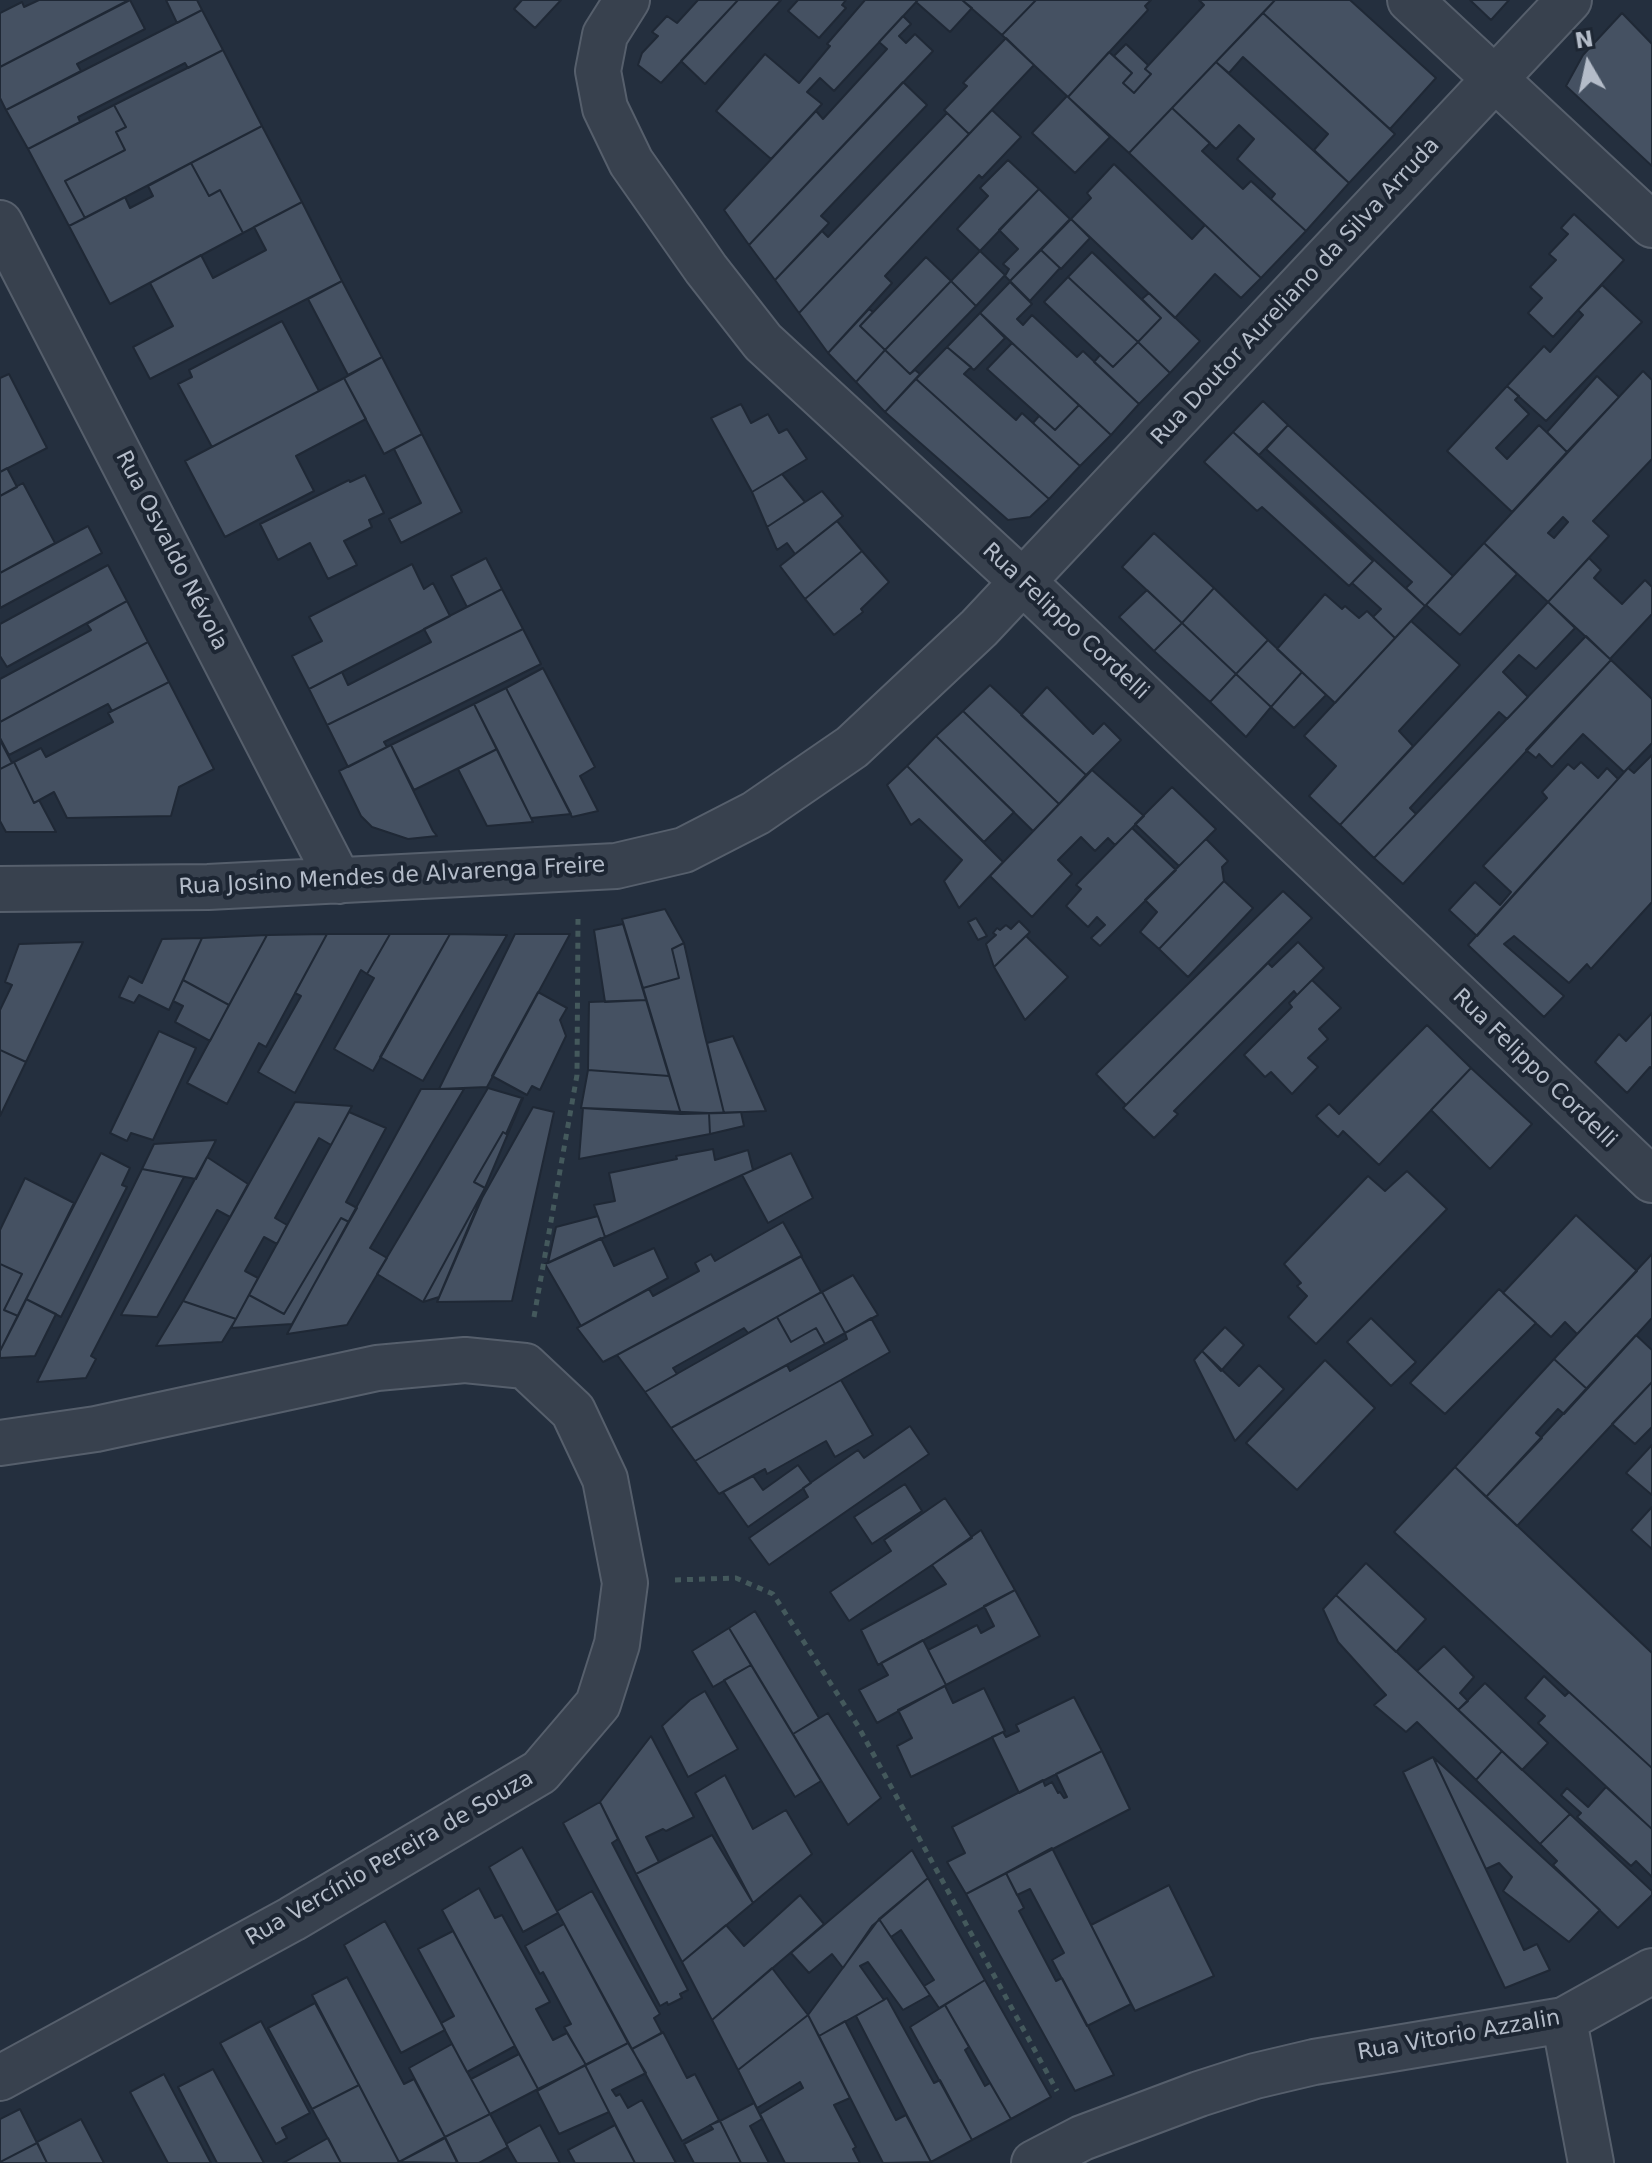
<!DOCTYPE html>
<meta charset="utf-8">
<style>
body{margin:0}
#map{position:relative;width:1652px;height:2163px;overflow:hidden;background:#242f3e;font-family:"DejaVu Sans",sans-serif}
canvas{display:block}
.north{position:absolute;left:1548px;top:24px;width:80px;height:80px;-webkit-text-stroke:6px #1d2633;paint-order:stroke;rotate:351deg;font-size:22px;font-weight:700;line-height:32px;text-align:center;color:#b4bcc9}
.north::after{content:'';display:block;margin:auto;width:28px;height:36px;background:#b4bcc9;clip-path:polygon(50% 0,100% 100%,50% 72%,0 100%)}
</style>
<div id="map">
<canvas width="1652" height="2163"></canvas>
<div class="north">N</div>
</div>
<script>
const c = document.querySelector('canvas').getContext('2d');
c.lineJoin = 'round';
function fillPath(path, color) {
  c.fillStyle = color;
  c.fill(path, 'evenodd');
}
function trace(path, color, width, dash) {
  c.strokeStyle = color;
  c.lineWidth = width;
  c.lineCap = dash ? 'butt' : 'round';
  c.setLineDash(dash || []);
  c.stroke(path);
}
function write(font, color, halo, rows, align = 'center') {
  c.font = font + ' "DejaVu Sans",sans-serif';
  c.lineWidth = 8;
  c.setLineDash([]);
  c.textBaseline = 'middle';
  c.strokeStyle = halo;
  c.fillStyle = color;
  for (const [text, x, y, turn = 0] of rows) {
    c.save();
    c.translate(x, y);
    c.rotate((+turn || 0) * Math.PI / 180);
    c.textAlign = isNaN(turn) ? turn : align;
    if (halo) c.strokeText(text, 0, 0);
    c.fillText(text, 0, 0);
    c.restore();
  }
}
const building = new Path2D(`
 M39,0h87l1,1 -127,66v-54l22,-11 2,5z
 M130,0l15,29 -68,35 4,7 -75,39 -6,-12v-31z
 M166,0h31l5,10 -25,13z
 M522,0h39l-26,28 -21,-19z
 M698,0h40l-77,83 -23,-18 4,-12 16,-17 -6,-4 15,-16 10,7z
 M738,0h43l-76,84 -24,-23z
 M798,0h48l-4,5 4,3 -27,30 -31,-27z
 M865,0h53l-84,91 -14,-13 -13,14 15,12 -51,55 -55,-48 49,-57 34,29 31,-37 -3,-2z
 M918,0h44l10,8 -22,24 -34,-30z
 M962,0h74l-34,35z
 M1036,0h115l-6,6 3,4 -80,87 -66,-62z
 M1199,0h76l-146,153 -61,-56 41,-45 23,21 -9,10 11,10 17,-19 -6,-5 59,-64z
 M1275,0h75l86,78 -46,51 -127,-116z
 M1470,0h39l-18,20z
 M202,10l21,40 -35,18 -3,-5 -107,54 2,5 -52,27 -22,-39z
 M1263,13l132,121 -46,49 -35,-33 14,-16 -85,-77 -14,16 -13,-11z
 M1622,13l30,31v122l-86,-80 17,-31z
 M903,16l8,8 -12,12 7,7 9,-9 18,17 -184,194 -25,-35 92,-99 7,8 64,-70 -8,-7z
 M1006,38l28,27 -65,69 -25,-24 23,-24 -4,-3z
 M1126,44l22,21 -3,4 6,5 -17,19 -11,-10 9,-10 -18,-17z
 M223,50l39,76 -177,92 -20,-37 60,-31 -9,-18 10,-5 -12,-22z
 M1216,62l133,121 -43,48 -35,-32 4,-5 -38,-35 17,-20 -15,-14 -23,24 -44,-41z
 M903,82l24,23 -106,111 8,7 -54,57 -26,-35z
 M1067,96l43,41 -35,36 -43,-40z
 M114,105l12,22 -10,5 9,18 -60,31 20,37 -16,8 -41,-77z
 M1172,108l38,35 -8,8 41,38 8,-8 55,50 -45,47 -132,-125z
 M992,110l29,27 -39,41 -3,-3 -94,101 7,7 -64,70 -29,-40z
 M947,113l22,21 -170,179 -24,-33 47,-49 6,6z
 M262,126l40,76 -59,31 -23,-43 -11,6 -18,-33z
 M1008,160l31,29 -59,62 -23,-22 31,-33 -8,-8z
 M191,163l18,33 11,-6 23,43 -133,71 -41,-78 56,-29 5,11 23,-12 -5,-10z
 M1114,164l78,75 13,-14 56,53 -20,20 -26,-24 -40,44 -104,-99 20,-21 -4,-5z
 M1039,189l31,30 -60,62 -5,-5 4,-7 -6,-5 15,-15 -19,-19z
 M302,202l40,79 -192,98 -17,-32 40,-21 -23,-43 51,-28 12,23 53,-28 -12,-23z
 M1574,214l50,46 -71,77 -25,-24 14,-15 -12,-11 26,-27 -7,-6 19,-20 -7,-6z
 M1071,219l19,19 -29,31 -20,-19z
 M1041,250l19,18 -30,33 -20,-20z
 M980,251l25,24 -29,31 -25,-25z
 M1092,252l69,66 -23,24 -70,-65z
 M926,257l25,24 -66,69 -25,-24z
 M1068,277l70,65 -25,25 -69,-65z
 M342,281l40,76 -34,18 -40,-76z
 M951,281l25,25 -66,68 -25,-24z
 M1010,282l22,22 -15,15 6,6 9,-10 45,42 6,-6 56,53 -28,31 -131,-122z
 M1602,285l40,37 -96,99 -39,-35 37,-40 6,6 33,-37 -5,-5z
 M1149,293l51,48 -30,32 -32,-31 23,-24 -19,-19z
 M869,309l4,3 -13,14 25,24 -29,32 -28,-29z
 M980,313l25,25 -31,32 -27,-23z
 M282,321l37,70 -107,56 -34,-63 14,-7 -3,-7z
 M1138,342l32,31 -31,31 -45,-42 6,-7 13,12z
 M1012,343l67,62 -24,25 -68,-61z
 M947,347l24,20 -7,7 6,5 46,41 6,-7 58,53 -31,33 -133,-120z
 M885,350l25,24 5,-4 5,4 -35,38 -29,-30z
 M382,357l40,77 -38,20 -40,-76z
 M1643,371l9,9v79l-59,62 16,15 -61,66 -64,-59zM1563,517l5,5 -14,16 -6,-5z
 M9,374l38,74 -47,24v-94z
 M1597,376l22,21 -52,55 -20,-20z
 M344,378l22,41 -70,37 18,35 -89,46 -40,-76z
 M916,379l133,120 -19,18 -22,3 -123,-108z
 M1507,386l12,10 -4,4 14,14 -33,34 11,11 32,-34 28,27 -55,60 -65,-61z
 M1263,401l25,24 -29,30 -26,-23z
 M741,404l10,19 17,-9 11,19 8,-4 20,30 -55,33 -41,-74z
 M1079,405l32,30 -31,31 -47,-43 6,-7 16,14z
 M1288,425l165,151 -28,30 -19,-18 6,-6 -146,-133z
 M1233,432l140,129 -24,25 -87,-79 -5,4 -53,-49z
 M422,434l40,78 -61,31 -12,-24 32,-16 -27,-54z
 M1261,457l164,149 -30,32 -22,-21 8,-8 -29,-26 21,-22z
 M7,468l10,19 -17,9v-24z
 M782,474l23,28 -38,25 -15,-35z
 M365,475l19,38 -15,7 3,7 -28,14 13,24 -29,14 -18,-36 -32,17 -18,-36 89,-44 1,2z
 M23,483l32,60 -55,30v-77z
 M822,491l21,25 -48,38 -8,-11 -10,7 -10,-23z
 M837,521l25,30 -57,48 -25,-33z
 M88,526l14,27 -102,55v-35z
 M1154,533l60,55 -32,35 -60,-56z
 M1484,543l33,31 -57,61 -34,-30z
 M862,551l27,31 -28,27 2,3 -29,23 -29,-36z
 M486,558l16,31 -35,18 -16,-31z
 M1589,558l12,12 -7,8 28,26 23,-24 7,7v27l-42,45 -62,-57z
 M412,564l12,25 9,-6 17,33 -141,73 -17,-33 30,-15 -13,-24z
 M108,565l19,36 -120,66 -7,-11v-32z
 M1214,588l54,52 -32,34 -54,-51z
 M502,589l21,40 -196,96 -18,-36 33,-17 6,13 83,-43 -7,-13z
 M1147,590l35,33 -28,28 -35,-34z
 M1325,594l17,15 3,-3 14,12 8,-7 28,27 -60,65 -58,-54z
 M127,601l21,41 -148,80v-43l91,-49 -4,-6z
 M1548,602l27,26 -39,41 -17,-14 -16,17 25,25 -21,22 -8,-7 -89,96 6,6 -42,44 -34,-33z
 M1411,621l49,44 -61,66 14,15 -73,79 -31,-29 27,-30 -32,-30z
 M1182,623l54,51 -26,28 -56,-51z
 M523,629l18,35 -157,78 3,5 -39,20 -21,-42z
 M1586,636l25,24 -208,224 -29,-26z
 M1268,640l34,32 -31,35 -35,-33z
 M148,642l21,40 -57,29 -4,-7 -99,51 -9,-17v-16z
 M1611,660l41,39v44l-28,29 -41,-38 -31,33 -13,-13 -3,4 -10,-8z
 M543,668l52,99 -15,9 18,35 -26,6 -66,-129z
 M1302,672l24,23 -32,33 -23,-21z
 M1236,674l35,33 -25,30 -36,-35z
 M169,682l45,87 -35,18 -8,29 -104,2 -13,-26 -20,11 -20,-41 27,-14 5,9 67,-35 -5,-9z
 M990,685l96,90 -27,29 -96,-93z
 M1047,687l46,47 11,-11 17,17 -35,35 -65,-60z
 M506,688l65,126 -40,4 -57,-114z
 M474,704l23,45 -83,41 -23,-45z
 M963,711l96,93 -26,27 -97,-95z
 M936,736l78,76 -30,30 -77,-76z
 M0,740l12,23 -12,6z
 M391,745l42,86 4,5 -29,3 -36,-12 -11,-11 -22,-45z
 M497,749l34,69 2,4 -46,4 -29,-57z
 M1652,755v147l-61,67 -4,-5 -18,19 -55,-47 -10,8 60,52 -20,21 -76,-72 160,-177 6,5z
 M14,762l20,41 5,-3 17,32h-50l-6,-11v-52z
 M1581,762l17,16 9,-10 11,11 -141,157 -28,-26 26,-28 25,23 11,-13 -28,-26 64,-68 -5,-6 26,-28 6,5z
 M907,766l96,96 -44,46 -15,-27 18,-21 -43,-41 -8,6 -24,-40z
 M1092,770l52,46 -29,29 -7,-7 -13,13 -14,-14 -23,23 14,14 -40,43 -42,-41z
 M1172,787l44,42 -37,37 -44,-42z
 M1132,828l44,42 -76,76 -9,-8 14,-13 -8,-8 -9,10 -22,-21 15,-17 -5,-4z
 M1206,839l22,22 -6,6 2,14 -65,68 -19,-17 17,-20 -12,-12z
 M1224,881l29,27 -65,69 -29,-28z
 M1283,891l29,27 -186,187 -30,-31z
 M665,909l19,34 -12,6 7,29 -36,10 -21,-69z
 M976,918l11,18 -9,4 -10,-18z
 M1019,921l11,11 -36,35 -8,-23 10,-9 -3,-2 4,-5 3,2 6,-5 5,4z
 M623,924l23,76 -41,2 -11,-72z
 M327,934h63l-23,40 -6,-4 -66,123 -37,-21 43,-76 -6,-3z
 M327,934l-61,113 -7,-4 -32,61 -40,-21 80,-148z
 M390,934h60l-77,137 -39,-22 40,-71 -7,-4z
 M450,934l57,1 -84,146 -43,-24z
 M515,934h55l-83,153 -48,2z
 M267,935l-38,70 -46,-25 19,-42z
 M1026,936l42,41 -43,43 -31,-53z
 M202,938l-33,72 -30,-15 -5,8 -15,-6 10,-21 13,7 20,-44z
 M83,942l-57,120 -26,-12v-40l12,-25 -7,-3 14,-38z
 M1298,942l26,26 -27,27 -3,-4 -120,120 4,3 -24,24 -31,-30 145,-145 4,4z
 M684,943l20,89 20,81 -43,1 -38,-126 36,-10 -7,-29z
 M183,980l46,25 -19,36 -35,-19 8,-16 -10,-5z
 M1312,980l29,28 -22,21 9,10 -20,19 10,9 -26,27 -21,-22 -6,5 -21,-22 48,-48 -3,-4z
 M538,992l29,16 -7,12 6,16 -26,54 -8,-4 -5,9 -35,-19z
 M646,1000l23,76 -81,-6 1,-68z
 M1652,1013v55l-2,-1 -23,26 -32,-31 24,-28 7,7z
 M1427,1025l44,43 -92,97 -36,-34 -5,6 -22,-21 13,-12 10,10z
 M159,1031l37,17 -43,92 -22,-7 -4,8 -17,-8z
 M733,1036l33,75 -42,2 -17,-70z
 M0,1050l26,12 -26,54z
 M1471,1068l61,56 -42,45 -59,-59z
 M588,1070l81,6 12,38 -100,-6z
 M488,1088l34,10 -16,36 -3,-2 -29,50 11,6 -62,114 -46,-28z
 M421,1089h43l-94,159 17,10 -40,67 -60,9z
 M523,1098l-84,199 -16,5 62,-114 -11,-6 29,-50 3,2z
 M295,1102l57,4 -21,39 -12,-7 -44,80 12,7 -10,19 -13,-7 -19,34 13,7 -22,41 -53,-18z
 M533,1107l21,5 -42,189 -75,1 45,-104z
 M583,1108l126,5 1,21 -131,25z
 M349,1112l37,16 -40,74 11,6 -8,14 -8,-4 -57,96 -35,-19z
 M741,1112l3,14 -34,8 -1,-21z
 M216,1140l-20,39 -54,-10 12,-25z
 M713,1149l2,11 33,-10 5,20 -148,67 -11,-32 21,-4 -6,-28 68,-14 -1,-3z
 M101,1153l29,15 -8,17 5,2 -66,130 -35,-18z
 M791,1153l22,45 -45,25 -26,-48z
 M207,1157l41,27 -18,33 -13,-7 -60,107 -36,-2z
 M142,1169l42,8 -93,179 5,3 -10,19 -49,4z
 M1407,1171l40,38 -131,135 -28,-27 19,-21 -10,-10 4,-3 -17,-19 84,-88 17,15z
 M25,1178l49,25 -56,113 -14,-6 18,-36 -22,-10v-34z
 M1576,1215l61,56 -60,63 -12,-12 -14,15 -48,-44z
 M598,1216l7,21 -57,26 8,-36z
 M341,1218l8,4 -57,102 -61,4 18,-33 35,19z
 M783,1222l19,34 -185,99 -14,7 -26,-34 72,-39 4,7 46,-25 -4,-8 16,-9 4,7z
 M601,1238l13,28 40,-18 14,30 -87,48 -36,-62z
 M1652,1254v64l-65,71 -33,-30z
 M801,1256l20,36 -73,41 -4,-5 -71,40 4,6 -32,18 -28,-37z
 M0,1264l22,10 -18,36 14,6 -18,35z
 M853,1275l25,40 -33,18 -23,-41z
 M1499,1289l37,34 -91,91 -35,-31z
 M822,1292l23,41 -20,11 -9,-16 -25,14 -14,-25z
 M26,1299l30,15 -21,42 -35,2v-7z
 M183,1301l53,18 -14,23 -66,4z
 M777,1317l14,25 25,-14 9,16 -154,84 -26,-36z
 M871,1318l19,34 -49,28 -146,81 -24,-33 116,-63 3,6 57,-32 -2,-6z
 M1371,1318l45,44 -25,24 -44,-44z
 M1225,1327l19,18 -23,26 -19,-20z
 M1636,1335l16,15v32l-135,144 -31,-29z
 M1202,1351l37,35 20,-21 25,24 -49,52 -41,-81z
 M1554,1359l33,30 -23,25 -6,-5 -22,24 6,5 -56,59 -31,-30z
 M1325,1360l50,48 -78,82 -51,-47z
 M841,1380l32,55 -38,22 -9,-16 -59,33 -2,-5 -46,25 -24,-33z
 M1652,1382v45l-17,17 -23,-20z
 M910,1426l19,28 -160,111 -20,-27 59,-41 -5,-9 55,-38 6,8z
 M1652,1445v50l-26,-22z
 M798,1465l13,18 -63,44 -25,-35 30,-16 10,14z
 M1455,1467l197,186v115l-258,-236z
 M905,1484l17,27 -50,33 -18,-27z
 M945,1498l27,40 -123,83 -19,-29 61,-41 -7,-11z
 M1652,1507v42l-21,-19z
 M981,1530l34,60 -137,75 -17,-35 85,-46 -14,-19z
 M1366,1563l60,56 -30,33 -60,-57z
 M1015,1590l25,46 -94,49 -18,-35 49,-25 4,8 13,-7 -10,-20z
 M1336,1595l166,156 -26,29 -59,-58 -11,10 -32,-27 12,-10 -48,-53 -15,-33z
 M755,1611l64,107 -26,16 -64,-106z
 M729,1628l22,37 -38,22 -21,-36z
 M923,1640l23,45 -69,38 -18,-33 29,-15 -7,-12z
 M1444,1646l30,31 -14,16 8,8 -10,9 -41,-39z
 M751,1665l70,116 -26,16 -71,-117z
 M1544,1676l21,20 4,-4 83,76v61l-114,-106 7,-7 -20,-18z
 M1485,1683l63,60 -26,27 -64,-60z
 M945,1686l8,17 31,-15 21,43 -94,46 -14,-31 15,-8 -14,-28z
 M705,1691l33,58 -50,28 -26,-51 28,-26z
 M1074,1697l28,54 -83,42 -27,-56 11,-5 3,5 13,-6 -3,-6z
 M828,1713l53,85 -33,27 -55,-91z
 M651,1736l43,81 -28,14 -3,-2 -17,8 13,25 -23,12 -36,-72z
 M1102,1751l28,58 -164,85 -19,-32 18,-9 -13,-26 91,-47 2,6 7,-4 6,11 2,-1 4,6 3,-1 -11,-23z
 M1502,1751l68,63 -30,30 -64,-64z
 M1433,1757l91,193 13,-6 13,26 -45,18 -1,-2 -101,-214z
 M1433,1757l167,153 -31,32 -66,-51 9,-14 -13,-14 -13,6z
 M725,1775l28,54 33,-19 26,44 -59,49 -58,-110z
 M1606,1787l46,42v48l-16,-16 -5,5 -54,-49 4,-4 -20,-18 6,-7 21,19z
 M600,1802l18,37 -6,4 76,147 -8,4 2,4 -14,7 -1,-3 -7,4 -97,-183z
 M1570,1814l82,77v4l-34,33 -65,-63 4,-4 -17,-17z
 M712,1835l41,68 -71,59 -46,-88z
 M522,1847l36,66 -35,19 -34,-65z
 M1052,1848l79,156 -44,22 -35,-66 12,-7 -34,-64 -13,6 -11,-22z
 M912,1850l16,28 -56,48 -29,42 -11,-14 -23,19 -18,-20z
 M1006,1873l18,35 -5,3 37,70 6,-3 52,97 -39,16 -109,-197z
 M928,1878l57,102 -46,28 -15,-22 10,-6 -33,-50 -10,7 -12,-18z
 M1169,1885l45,91 -79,35 -44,-86z
 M479,1888l16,30 7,-3 48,87 -14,7 17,31 14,-7 19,32 -48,24 -96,-179z
 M592,1891l68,123 -6,4 8,15 -30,16 -75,-138z
 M800,1895l24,29 -112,96 -30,-58 44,-37 18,21z
 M879,1919l51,76 -27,15 -35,-48 -8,4 24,34 -65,36 -11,-21z
 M385,1921l60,109 -44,23 -57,-108z
 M564,1924l64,119 -42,22 -22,-38 7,-3 -28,-52 -3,2 -15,-28z
 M453,1931l62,115 -48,26 -26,-49 13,-7 -36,-67z
 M772,1968l36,47 -70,55 -26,-50z
 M347,1977l57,107 10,-5 31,58 -46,25 -87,-167z
 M985,1980l66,117 -40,22 -66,-114z
 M887,1998l47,85 6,-3 32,60 -41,22 -75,-146z
 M315,2003l44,82 -47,24 -44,-81z
 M945,2005l24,42 -4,3 20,36 5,-3 21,36 -39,21 -62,-113z
 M808,2015l42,83 -16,7 22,42 -3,2 7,14h-75l-25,-49 43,-26 -3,-6 -43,26 -19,-38z
 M261,2021l49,92 -28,15 5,10 -11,6 -56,-101z
 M845,2021l51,99 10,-5 25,47 -48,1 -64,-127z
 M663,2032l24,46 8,-4 24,46 -37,21 -50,-92z
 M628,2043l18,30 -34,17 4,6 4,-2 8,14 14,-8 34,63h-41l-50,-98z
 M452,2044l38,70 -45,23 -36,-69z
 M519,2054l19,35 -48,25 -19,-35z
 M585,2065l24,47 -50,22 -22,-43z
 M213,2069l51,94h-47l-39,-76z
 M164,2074l47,89h-43l-38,-71z
 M359,2085l40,77 -2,1h-56l-29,-54z
 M754,2103l8,16 -12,7 19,37h-28l-21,-42z
 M20,2109l17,34 -37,19v-43z
 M490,2114l18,33 -29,16h-21l-13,-26z
 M81,2119l23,44h-57l-10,-21z
 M720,2121l21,42h-47l-10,-19 29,-15 -3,-4z
 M540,2125l20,38h-43l-11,-19z
 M615,2125l20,38h-60l-7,-13z
 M328,2138l13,25h-58z
 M445,2138l12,24 -2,1 -56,-1z
 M37,2143l10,20h-47v-1z`);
fillPath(building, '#455162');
trace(building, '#1f2835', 2);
const minor = new Path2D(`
 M627,0l-22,35 -7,36 7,37 26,54 75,107 57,73 260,240 629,598
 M1410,0l242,225
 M0,223l339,658
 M0,889l208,-2 408,-21 68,-16 72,-37 96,-66 127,-119 590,-628
 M0,1443l96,-14 281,-61 88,-8 60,6 48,45 32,68 20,104 -8,61 -19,60 -58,68 -248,147 -292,159
 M1564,2020l27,143
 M1034,2163l48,-25 117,-44 56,-18 59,-14 250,-42 88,-49`);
trace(minor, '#565f6c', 48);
trace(new Path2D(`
 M534,1317l43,-242 1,-156
 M675,1580l61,-2 37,16 85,132 199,365`), '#44595c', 5, [6, 6]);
trace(minor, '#38414e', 44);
write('22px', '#b4bcc9', '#1d2633', [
 ["Rua Doutor Aureliano da Silva Arruda",1296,292,-47],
 ["Rua Osvaldo Névola",171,551,63],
 ["Rua Felippo Cordelli",1065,622,43],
 ["Rua Josino Mendes de Alvarenga Freire",392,877,-3],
 ["Rua Felippo Cordelli",1534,1069,44],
 ["Rua Vercínio Pereira de Souza",390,1859,-30],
 ["Rua Vitorio Azzalin",1459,2036,-10]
]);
</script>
